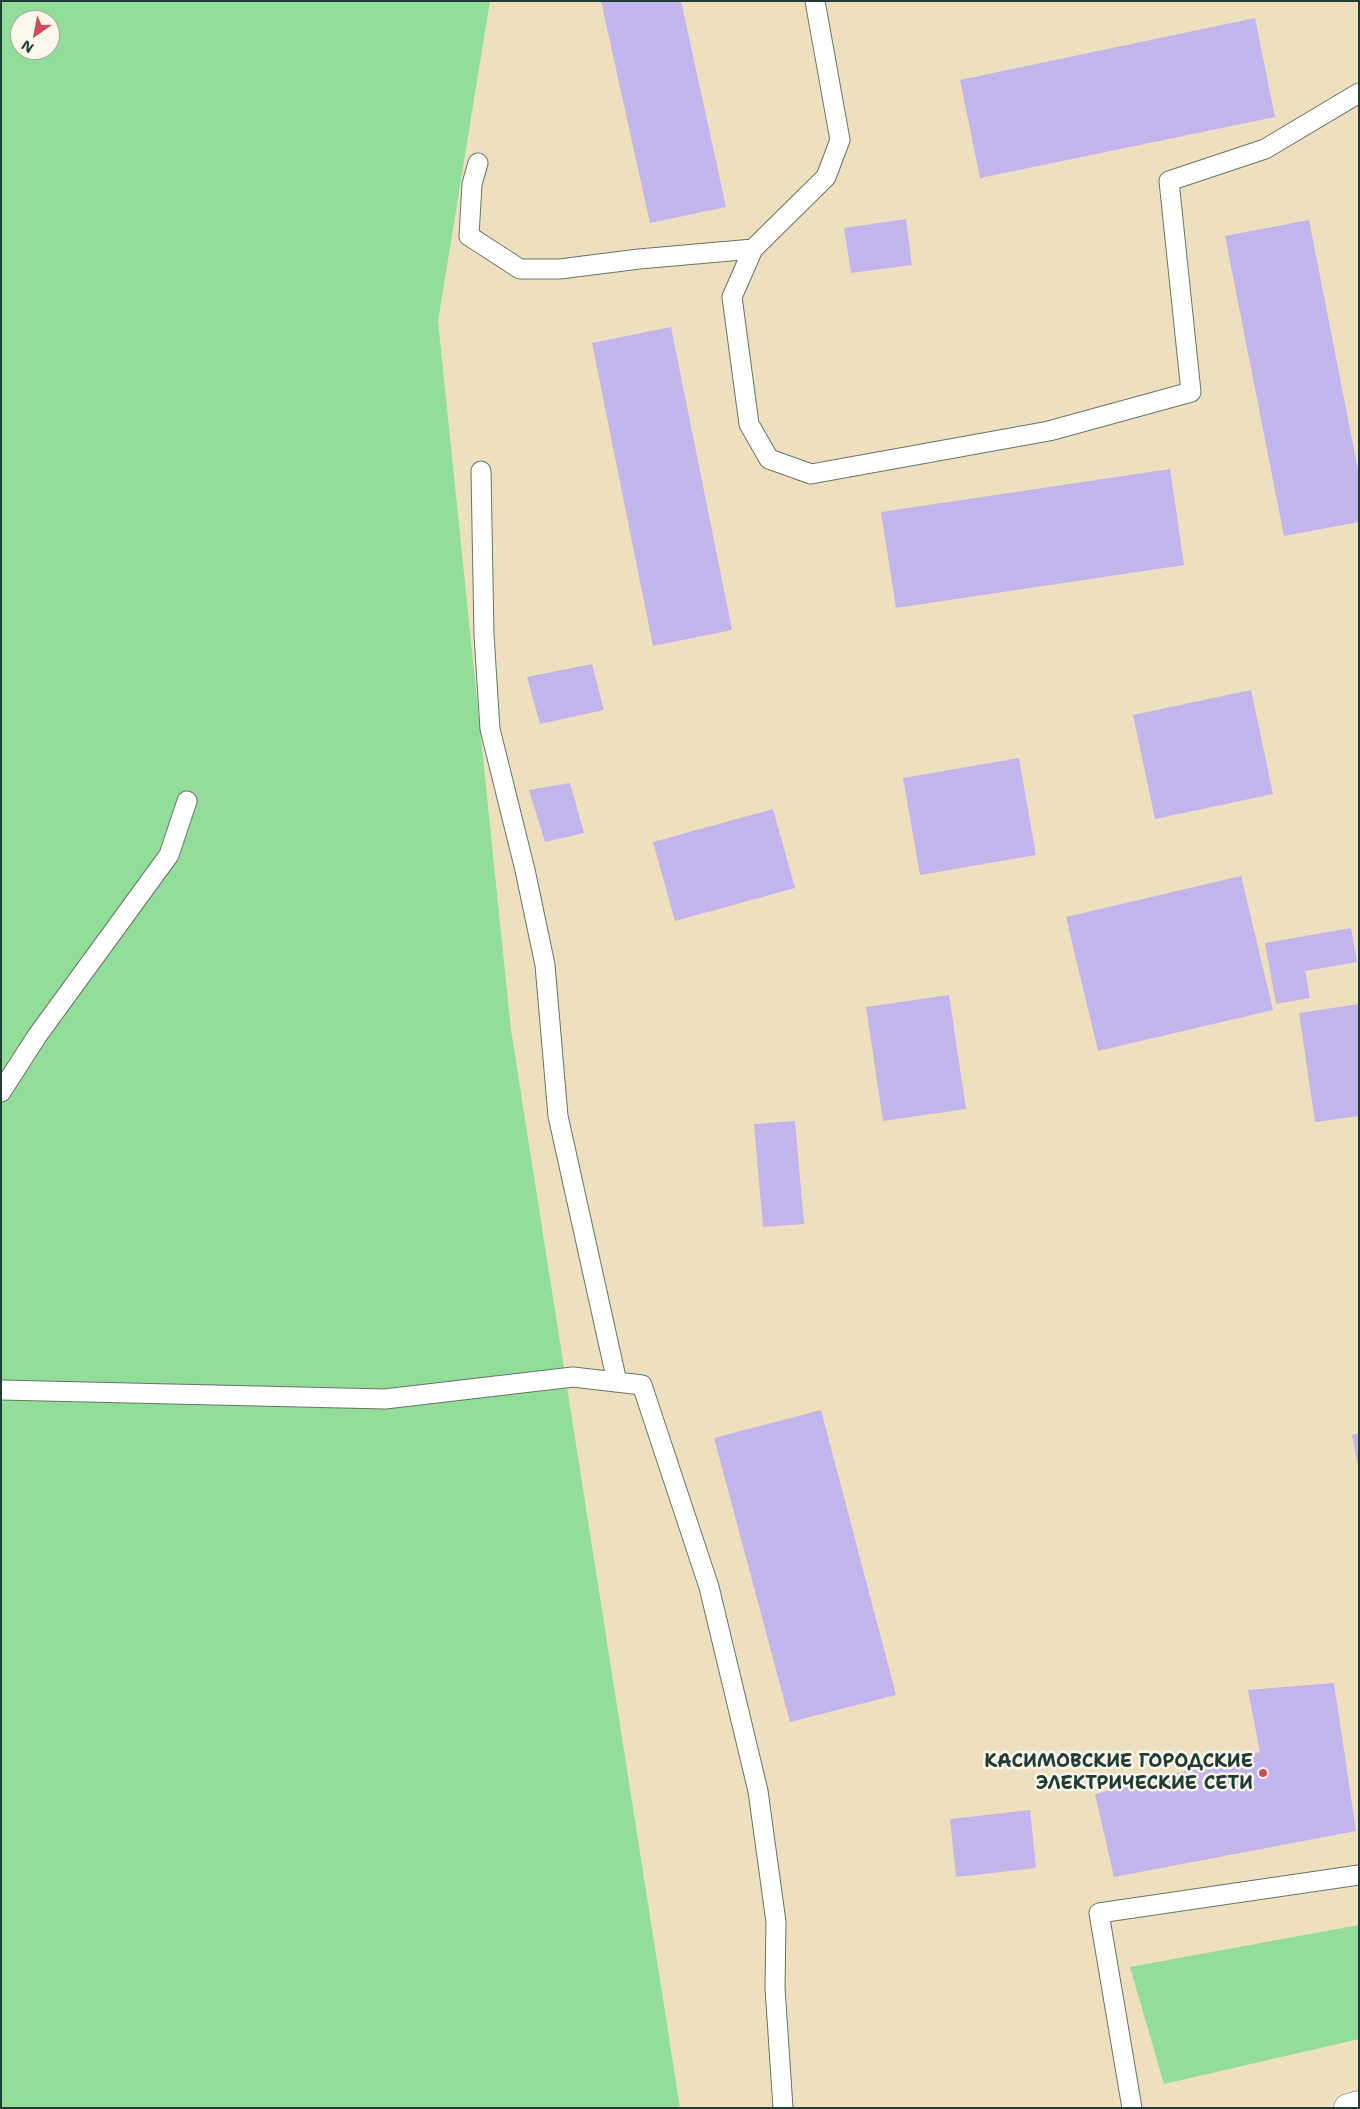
<!DOCTYPE html>
<meta charset="utf-8">
<style>
body{margin:0}
#map{position:relative;width:1360px;height:2109px;overflow:hidden;background:#eedfbe;font-family:"Shantell Sans",sans-serif}
canvas{display:block}
.frame{position:absolute;inset:0;border:2px solid #1f3d34;pointer-events:none}
.north{position:absolute;left:10px;top:10px;width:50px;height:50px;box-sizing:border-box;background:#fbf7ec;border:1px solid #a3ada2;border-radius:50%;rotate:213deg;font-size:14px;font-weight:700;line-height:20px;text-align:center;color:#1f3d34}
.north::after{content:'';display:block;margin:auto;width:18px;height:22px;background:#d1495b;clip-path:polygon(50% 0,100% 100%,50% 72%,0 100%)}
</style>
<div id="map">
<canvas width="1360" height="2109"></canvas>
<div class="frame"></div>
<div class="north">N</div>
</div>
<script>
const c = document.querySelector('canvas').getContext('2d');
c.lineJoin = 'round';
function fillPath(path, color) {
  c.fillStyle = color;
  c.fill(path, 'evenodd');
}
function trace(path, color, width, dash) {
  c.strokeStyle = color;
  c.lineWidth = width;
  c.lineCap = dash ? 'butt' : 'round';
  c.setLineDash(dash || []);
  c.stroke(path);
}
function write(font, color, halo, rows, align = 'center') {
  c.font = font + ' "Shantell Sans",sans-serif';
  c.lineWidth = 5;
  c.setLineDash([]);
  c.textBaseline = 'middle';
  c.strokeStyle = halo;
  c.fillStyle = color;
  for (const [text, x, y, turn = 0] of rows) {
    c.save();
    c.translate(x, y);
    c.rotate((+turn || 0) * Math.PI / 180);
    c.textAlign = isNaN(turn) ? turn : align;
    if (halo) c.strokeText(text, 0, 0);
    c.fillText(text, 0, 0);
    c.restore();
  }
}
fillPath(new Path2D(`
 M1,1h489l-52,320 73,709 169,1078h-679zM20,20h30v30h-30z
 M1359,1925v114l-195,45 -34,-117z`), '#91dd99');
fillPath(new Path2D(`
 M601,1h80l45,206 -76,16z
 M1255,18l20,99 -295,61 -20,-98z
 M906,219l6,46 -61,8 -7,-45z
 M1309,220l50,255v47l-75,14 -59,-300z
 M671,327l61,303 -79,16 -61,-303z
 M1170,469l14,96 -288,43 -15,-96z
 M592,664l12,46 -64,14 -13,-47z
 M1251,690l22,104 -118,25 -22,-104z
 M1019,758l17,97 -116,20 -17,-97z
 M570,783l14,50 -39,9 -16,-52z
 M773,809l22,79 -120,33 -22,-79z
 M1241,876l32,134 -175,41 -32,-134z
 M1351,928l6,34 -52,9 5,27 -34,6 -11,-61z
 M949,995l17,114 -83,12 -17,-114z
 M1359,1004v112l-44,6 -16,-109z
 M795,1121l9,103 -41,3 -9,-103z
 M821,1410l75,285 -106,27 -76,-284z
 M1359,1433v33h-1l-6,-31z
 M1334,1683l22,148 -242,46 -19,-83 165,-42 -12,-62z
 M1030,1810l6,58 -80,9 -6,-58z`), '#c2b5ec');
const lane = new Path2D(`
 M815,1l25,139 -14,37 -73,72 -21,48 17,127 20,35 42,15 238,-43 142,-39 -22,-211 96,-32 94,-56
 M478,163l-6,21 -3,52 51,33h40l79,-10 114,-10
 M481,471l3,164 6,94 35,141 20,95 13,151 59,266
 M1,1092l36,-56 132,-181 18,-54
 M1,1390l384,9 188,-22 69,8 67,202 49,204 18,131 -1,66 8,120
 M1132,2108l-33,-195 260,-38`);
const secondary = new Path2D(`
 M1348,2108l11,-3`);
trace(lane, '#677664', 21);
trace(secondary, '#677664', 29);
trace(lane, '#fff', 19);
trace(secondary, '#fff', 28);
for (const [x, y, r, color] of [
 [1263,1773,5,"#d1495b"]
]) {
  const dot = new Path2D();
  dot.arc(x, y, r, 0, 2 * Math.PI);
  c.fillStyle = color;
  c.fill(dot);
  trace(dot, '#fbf7ec', 2);
}
write('bold 19px', '#1f3d34', '#fbf7ec', [
 ["КАСИМОВСКИЕ ГОРОДСКИЕ",1253,1762],
 ["ЭЛЕКТРИЧЕСКИЕ СЕТИ",1253,1784]
], 'right');
</script>
